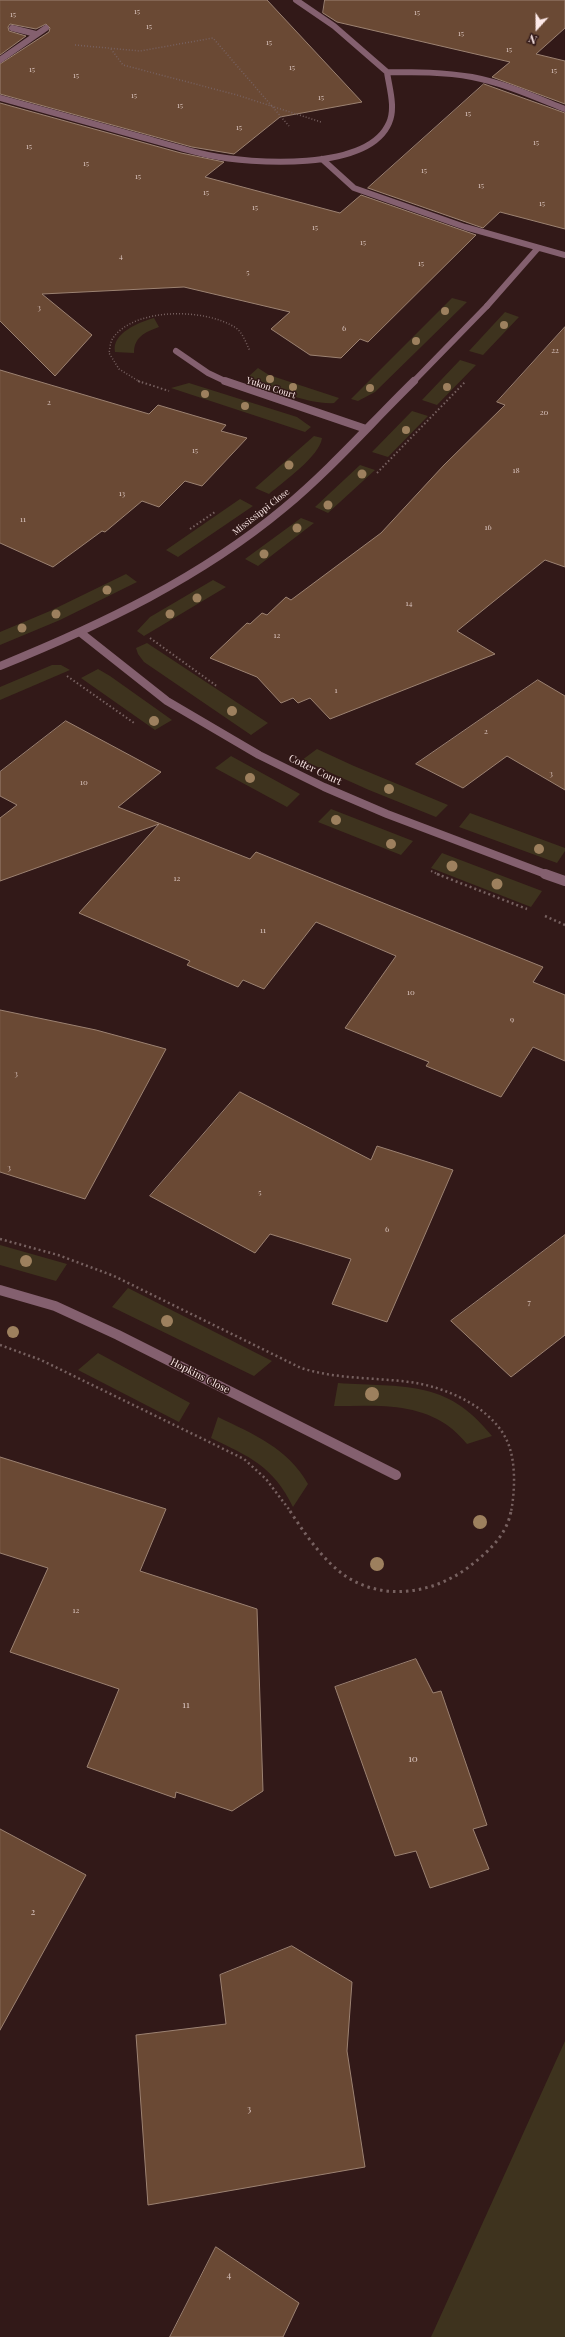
<!DOCTYPE html>
<style>
body{margin:0}
#map{position:relative;width:565px;height:2337px;overflow:hidden;background:#321918;font-family:"Playfair Display",serif}
canvas{display:block}
.north{position:absolute;left:517px;top:8px;width:40px;height:40px;-webkit-text-stroke:3px #321918;paint-order:stroke;rotate:201deg;font-size:11px;font-weight:700;line-height:16px;text-align:center;color:#fdeae9}
.north::after{content:'';display:block;margin:auto;width:14px;height:18px;background:#fdeae9;clip-path:polygon(50% 0,100% 100%,50% 72%,0 100%)}
</style>
<div id="map">
<canvas width="565" height="2337"></canvas>
<div class="north">N</div>
</div>
<script>
const c = document.querySelector('canvas').getContext('2d');
c.lineJoin = 'round';
function fillPath(path, color) {
  c.fillStyle = color;
  c.fill(path, 'evenodd');
}
function trace(path, color, width, dash) {
  c.strokeStyle = color;
  c.lineWidth = width;
  c.lineCap = dash ? 'butt' : 'round';
  c.setLineDash(dash || []);
  c.stroke(path);
}
function write(font, color, halo, rows, align = 'center') {
  c.font = font + ' "Playfair Display",serif';
  c.lineWidth = 3;
  c.setLineDash([]);
  c.textBaseline = 'middle';
  c.strokeStyle = halo;
  c.fillStyle = color;
  for (const [text, x, y, turn = 0] of rows) {
    c.save();
    c.translate(x, y);
    c.rotate((+turn || 0) * Math.PI / 180);
    c.textAlign = isNaN(turn) ? turn : align;
    if (halo) c.strokeText(text, 0, 0);
    c.fillText(text, 0, 0);
    c.restore();
  }
}
fillPath(new Path2D(`
 M452,298l15,4 -92,90 -17,9 -7,-2z
 M505,312l14,5 -36,38 -14,-4z
 M154,318l5,9c-14,5 -25,10 -25,26l-19,-1c-4,-19 25,-30 39,-34z
 M460,360l16,5 -39,40 -15,-5z
 M258,368l11,7 70,23 -5,5c-21,2 -70,-14 -85,-27z
 M189,383l108,34 14,10 -6,5 -134,-44z
 M412,411l16,5 -40,41 -16,-5z
 M314,436l8,2c-2,18 -39,44 -53,56l-14,-6z
 M360,465l15,5 -47,43 -13,-6z
 M240,499l13,7 -75,51 -12,-7z
 M301,518l13,5 -56,43 -13,-7z
 M126,574l11,8 -77,38 -60,25v-13l50,-21z
 M213,580l13,7 -82,49 -7,-5 13,-14z
 M147,643l121,80 -17,12 -107,-73 -6,-8 -2,-6z
 M52,665h9l9,5 -70,30v-13z
 M98,669l12,7 62,44 -17,10 -74,-52z
 M317,749l37,17 94,39 -12,12 -67,-27 -67,-30z
 M231,756l69,38 -13,13 -72,-39z
 M331,809l82,32 -12,14 -83,-33z
 M470,813l95,35v3l-8,12 -98,-36z
 M442,853l100,38 -11,16 -100,-39z
 M0,1245l67,19 -11,17 -56,-16z
 M128,1288l144,73 -18,15 -142,-69z
 M98,1353l92,50 -11,19 -101,-52z
 M338,1383c65,5 108,-5 154,53l-25,8c-6,-7 -13,-14 -20,-19 -33,-23 -75,-19 -113,-19z
 M218,1417c35,17 70,31 90,67l-15,23c-20,-41 -43,-50 -82,-69z
 M565,2041v296h-134z`), '#3e331e');
const building = new Path2D(`
 M0,0h267l95,102 -82,15 -46,37 -42,-7 -192,-53v-30l49,-32 1,-4 -4,-4 -10,5 -26,-5 -2,3 1,4 17,5 -26,19z
 M325,0h240v28l-29,26 29,7v43l-73,-27 18,-15 -173,-40 -14,-9z
 M484,84l81,29v116l-65,-17 -17,16 -115,-40z
 M0,103l181,50 43,9 -19,15 135,36 21,-18 115,40 -108,107 -8,-3 -19,19 -31,-3 -39,-26 19,-17 -106,-25 -142,7 50,41 -37,41 -55,-55z
 M565,327v240l-20,-7 -88,71 38,23 -165,65 -20,-21 -12,5 -5,-5 -12,5 -24,-26 -47,-19 37,-35 3,1 12,-11 5,2 19,-18 5,3 90,-67 63,-68 61,-60 -8,-3z
 M0,370l149,44 9,-9 68,20 -5,6 26,7 -45,48 -17,-5 -26,26 -17,-6 -37,31 -3,-1 -49,36 -53,-24z
 M538,680l27,16v94l-58,-34 -44,32 -47,-24z
 M66,721l95,51 -43,35 132,52 6,-7 287,115 -10,15 32,13v66l-32,-14 -32,50 -75,-31 3,-4 -84,-34 51,-72 -80,-34 -52,67 -21,-9 -5,7 -51,-22 3,-4 -111,-48 80,-89 -159,57v-63l17,-13 -17,-9v-24z
 M0,1010l96,20 70,19 -81,150 -85,-27z
 M240,1092l131,68 6,-14 76,24 -66,152 -55,-18 19,-45 -81,-25 -15,19 -105,-57z
 M565,1235v100l-54,42 -60,-56z
 M0,1457l166,52 -26,62 117,38 6,182 -31,20 -56,-19 -1,6 -88,-31 32,-78 -109,-37 38,-84 -48,-15z
 M416,1659l17,34 8,-2 46,134 -14,4 16,40 -59,19 -14,-37 -21,5 -60,-169z
 M0,1829l86,46 -86,155z
 M292,1946l60,36 -5,69 18,116 -217,38 -12,-170 90,-11 -6,-49z
 M216,2247l83,56 -16,34h-113z`);
fillPath(building, '#6a4934');
trace(building, '#9c8272', 1);
trace(new Path2D(`
 M75,45l65,6 73,-13 76,88
 M111,49l12,16 114,30 84,27
 M140,382l-21,-13 -10,-16c1,-4 1,-11 4,-15 22,-31 93,-30 123,-10 7,5 10,15 14,23`), '#776160', 1.5, [1, 2]);
trace(new Path2D(`
 M138,381l31,10
 M377,473l88,-91
 M190,529l25,-17
 M150,638l68,49
 M67,676l67,47
 M431,871l9,4`), '#776160', 2, [1.5, 2.5]);
trace(new Path2D(`
 M437,874l90,35
 M545,916l20,9
 M0,1239l58,16 56,21 187,92c38,12 77,9 115,15 34,6 78,26 92,60 8,20 7,48 3,69
 M0,1345l41,15 203,99 22,20 25,33`), '#776160', 2.5, [2, 3]);
trace(new Path2D(`
 M290,1511c13,20 26,39 43,55 39,37 97,31 137,0 18,-14 37,-31 41,-55`), '#776160', 3, [2.5, 4]);
trace(new Path2D(`
 M12,28l24,6
 M0,60l46,-32
 M387,72c28,0 57,0 85,5 32,6 63,20 93,32
 M0,98c47,13 94,26 141,39 22,6 44,13 67,18 43,9 160,17 181,-32 7,-15 0,-36 -2,-51l-53,-46 -38,-26
 M322,159l32,29 111,39 100,28
 M487,306l51,-58`), '#84606f', 6);
trace(new Path2D(`
 M176,351l32,22 19,9
 M413,382l74,-76`), '#84606f', 6);
trace(new Path2D(`
 M225,381l141,48
 M81,633l86,68 92,54 65,32 63,27 161,61
 M0,666c101,-41 200,-88 284,-158 47,-39 87,-85 130,-127`), '#84606f', 8);
trace(new Path2D(`
 M545,874l20,7
 M0,1290l55,16 63,29 278,140`), '#84606f', 10);
c.fillStyle = '#9d805e';
for (const [x, y, r] of [
 [445,311,4],
 [504,325,4],
 [416,341,4],
 [270,379,4],
 [293,387,4],
 [447,387,4],
 [370,388,4],
 [205,394,4],
 [245,406,4],
 [406,430,4],
 [289,465,4.5],
 [362,474,4.5],
 [328,505,4.5],
 [297,528,4.5],
 [264,554,4.5],
 [107,590,4.5],
 [197,598,4.5],
 [56,614,4.5],
 [170,614,4.5],
 [22,628,4.5],
 [232,711,5],
 [154,721,5],
 [250,778,5],
 [389,789,5],
 [336,820,5],
 [391,844,5],
 [539,849,5],
 [452,866,5.5],
 [497,884,5.5],
 [26,1261,6],
 [167,1321,6],
 [13,1332,6],
 [372,1394,7],
 [480,1522,7],
 [377,1564,7]
]) {
  c.beginPath();
  c.arc(x, y, r, 0, 2 * Math.PI);
  c.fill();
}
write('8px', '#d8c2bc', null, [
 ["15",137,11],
 ["15",417,12],
 ["15",13,14],
 ["15",149,26],
 ["15",461,33],
 ["15",269,42],
 ["15",509,49],
 ["15",292,67],
 ["15",32,69],
 ["15",554,70],
 ["15",76,75],
 ["15",134,95],
 ["15",321,97],
 ["15",180,105],
 ["15",468,113],
 ["15",239,127],
 ["15",536,142],
 ["15",29,146],
 ["15",86,163],
 ["15",424,170],
 ["15",138,176],
 ["15",481,185],
 ["15",206,192],
 ["15",542,203],
 ["15",255,207],
 ["15",315,227],
 ["15",363,242],
 ["4",121,256],
 ["15",421,263],
 ["5",248,272],
 ["3",39,307],
 ["6",344,328],
 ["22",555,350],
 ["2",49,402],
 ["20",544,412],
 ["15",195,450],
 ["18",516,470],
 ["13",122,493],
 ["11",23,519],
 ["16",488,527],
 ["14",409,603],
 ["12",277,635],
 ["1",336,690],
 ["2",486,731],
 ["3",551,773],
 ["10",84,782],
 ["12",177,878],
 ["11",263,930],
 ["10",411,992],
 ["9",512,1019],
 ["3",16,1073],
 ["3",9,1167],
 ["5",260,1192],
 ["6",387,1229],
 ["7",529,1302],
 ["12",76,1610]
]);
write('9px', '#fdeae9', '#321918', [
 ["Yukon Court",271,388,18],
 ["Mississippi Close",261,512,-38]
]);
write('10px', '#fdeae9', '#321918', [
 ["Cotter Court",315,770,26],
 ["Hopkins Close",200,1376,27]
]);
write('10px', '#d8c2bc', null, [
 ["11",186,1705],
 ["10",413,1759],
 ["2",33,1912],
 ["3",249,2109],
 ["4",229,2275]
]);
</script>
